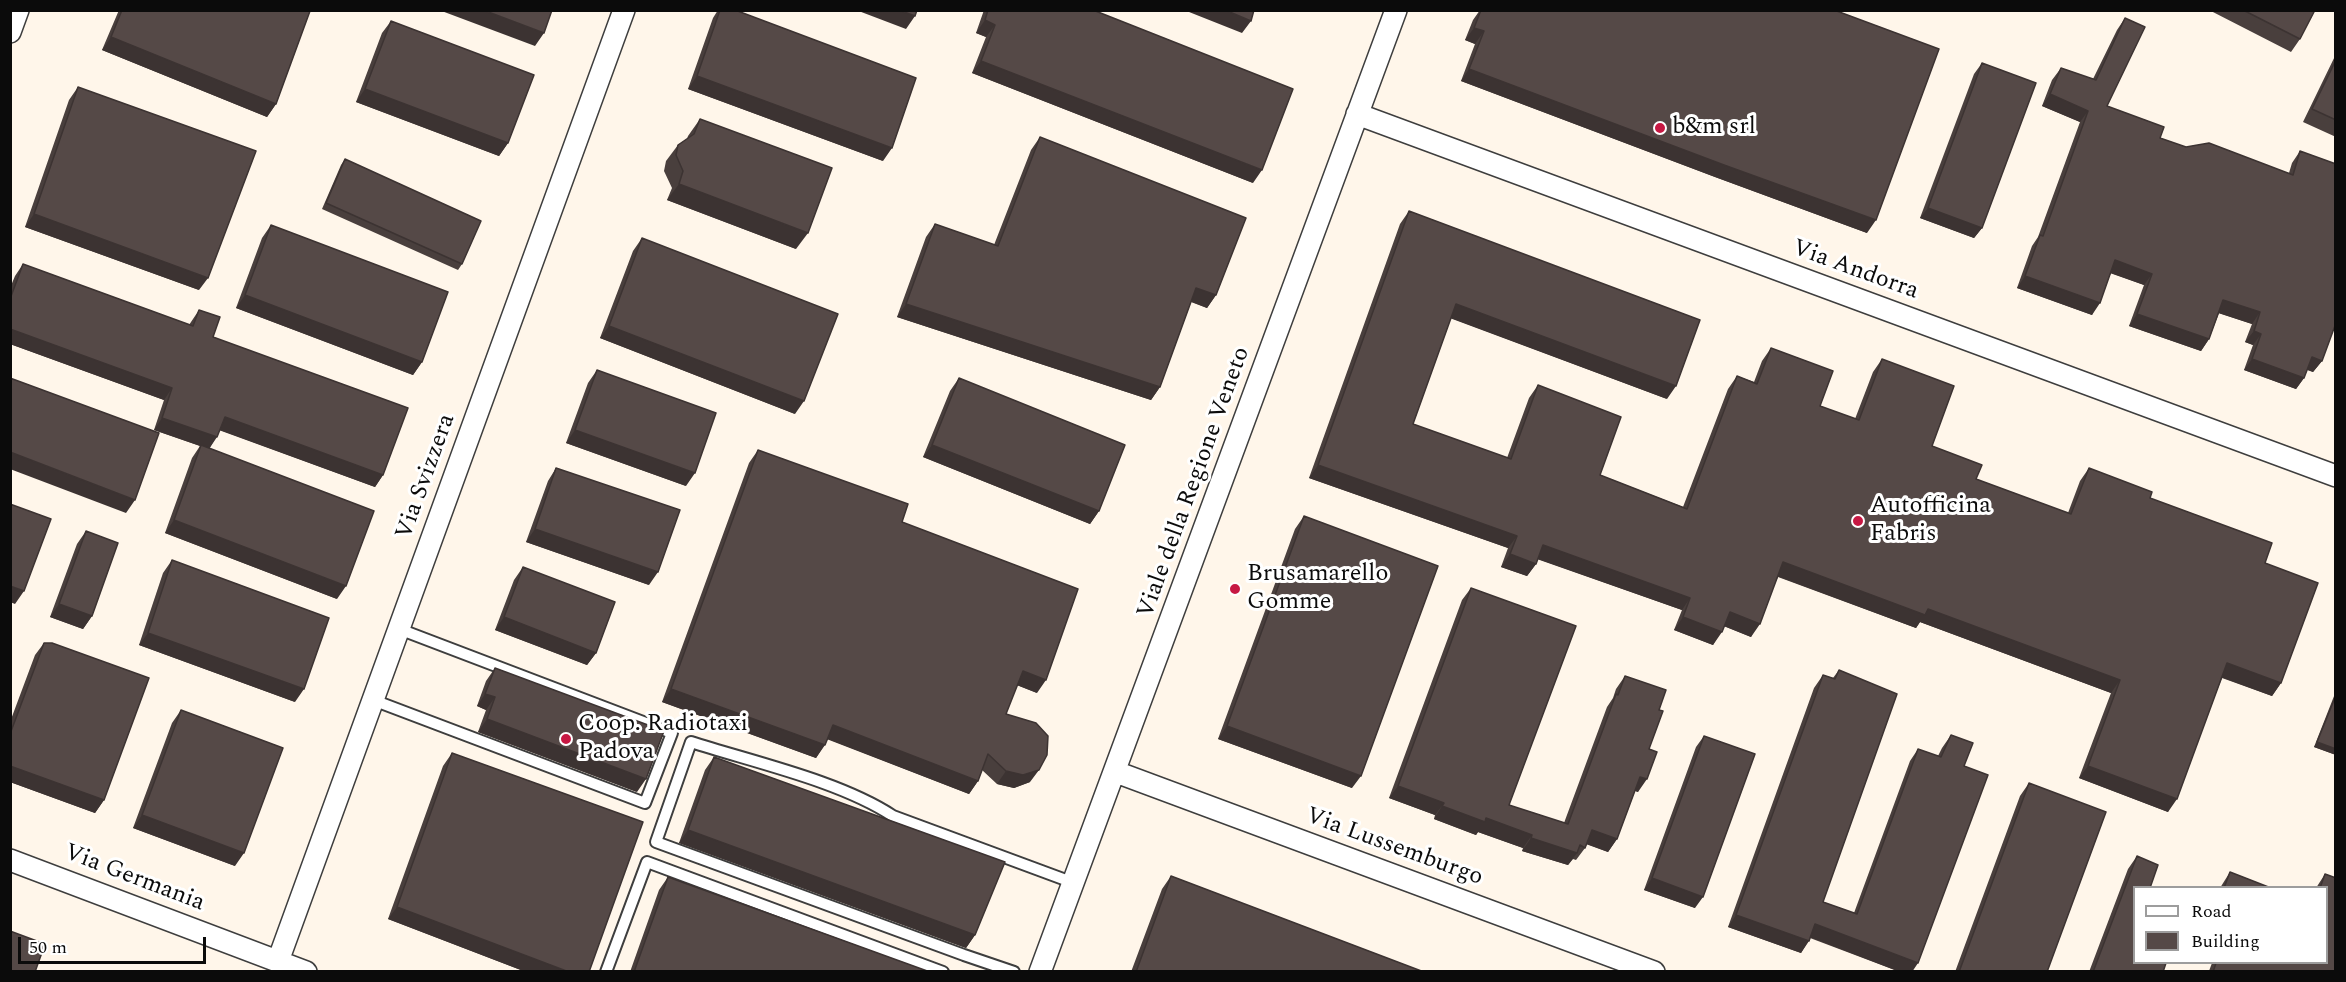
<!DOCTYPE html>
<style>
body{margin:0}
#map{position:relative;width:2346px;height:982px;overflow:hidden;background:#fff6ea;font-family:Spectral,serif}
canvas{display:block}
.frame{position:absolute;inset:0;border:12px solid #0b0b0b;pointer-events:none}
.legend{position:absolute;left:2133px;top:886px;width:195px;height:78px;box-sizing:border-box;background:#fff;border:2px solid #9d9d9d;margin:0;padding:8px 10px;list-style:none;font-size:18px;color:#0b0b0b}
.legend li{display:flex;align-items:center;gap:12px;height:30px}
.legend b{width:30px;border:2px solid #9d9d9d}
.scale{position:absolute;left:18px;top:937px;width:188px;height:27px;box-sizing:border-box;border:3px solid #0b0b0b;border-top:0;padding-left:8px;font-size:18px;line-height:21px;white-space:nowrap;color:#0b0b0b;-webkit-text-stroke:4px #fff;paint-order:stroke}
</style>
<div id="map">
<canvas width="2346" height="982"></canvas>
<div class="frame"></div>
<ul class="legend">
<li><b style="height:8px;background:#fff"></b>Road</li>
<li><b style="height:16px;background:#554947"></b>Building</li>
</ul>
<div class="scale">50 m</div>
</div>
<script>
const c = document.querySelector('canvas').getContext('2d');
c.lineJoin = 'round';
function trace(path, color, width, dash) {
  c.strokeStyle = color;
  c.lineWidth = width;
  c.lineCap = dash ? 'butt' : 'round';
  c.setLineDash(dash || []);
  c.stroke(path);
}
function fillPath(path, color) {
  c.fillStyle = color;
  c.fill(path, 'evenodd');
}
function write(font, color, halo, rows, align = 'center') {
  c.font = font + ' Spectral,serif';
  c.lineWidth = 6;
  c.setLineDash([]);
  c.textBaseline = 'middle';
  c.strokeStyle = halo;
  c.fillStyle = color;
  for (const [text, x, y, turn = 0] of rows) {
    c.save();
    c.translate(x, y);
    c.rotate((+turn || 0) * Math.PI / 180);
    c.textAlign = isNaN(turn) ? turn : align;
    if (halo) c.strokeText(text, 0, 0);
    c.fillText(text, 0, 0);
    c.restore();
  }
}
const service = new Path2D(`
 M373,700l272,103 27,-70 -273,-104
 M606,972l41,-110 296,110
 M1014,972l-50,-17 -308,-113 35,-100c62,20 149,39 202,74l181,67`);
const minor = new Path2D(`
 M10,32l8,-22
 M1357,114l979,362
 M1116,772l538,200
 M10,860l296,112
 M278,961l346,-951
 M1040,972l356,-962`);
trace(service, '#3e3e3e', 14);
trace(minor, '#3e3e3e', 24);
trace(service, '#fff', 10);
trace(minor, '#fff', 21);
fillPath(new Path2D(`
 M119,10l191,1 -34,93 -9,13 -165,-67z
 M718,10h17l148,151 -195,-72 25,-71z
 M984,10h109l160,173 -281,-110 14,-36 -10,-4z
 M1480,10h354l33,223 -152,-56 -254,-96 14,-37 -10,-4 8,-20z
 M2209,10h106l-15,29 -9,13z
 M2125,18l-18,88 53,32 26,9 103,26 3,-10 8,-12 22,210 -9,11 -6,-2 -3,8 -8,11 -52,-19 9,-25 -8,-3 7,-18 -33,-11 -10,26 -8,12 -72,-25 15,-41 -33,-12 -19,42 -75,-27 15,-42 6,-9 42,-115 -38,-16 10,-26 9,-12 32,11 24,-49z
 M391,21l117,122 -9,13 -143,-54 26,-69z
 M2336,54v83l-33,-15z
 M1982,63v165l-8,10 -54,-20 54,-144z
 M78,87l121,203 -174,-63 44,-127z
 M700,119l96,130 -129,-49 5,-12 -8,-17 2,-10 12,-16 9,-6 1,-3z
 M1040,137l176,158 -9,13 -16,-6 -31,85 -9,13 -254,-83 29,-80 9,-13 59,21 37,-95z
 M345,159l117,105 -4,6 -136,-61 19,-44z
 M1409,211l258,188 -216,-81 -38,106 94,34 22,-60 9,-13 62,90 83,32 45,-118 9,-13 17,6 8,-21 9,-13 49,58 35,13 18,-47 9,-13 50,87 44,33 92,34 12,-32 9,-13 61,30 115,65 16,120 -9,13 -50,-18 -54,134 -89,-34 32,-85 -191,-71 -4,6 -138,-51 -27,60 -27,-11 -11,19 -39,-15 8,-20 -144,-51 -2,5 -9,12 -26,-9 7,-19 -199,-70 91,-254z
 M271,225l151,137 -9,13 -177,-67 26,-70z
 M642,238l153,176 -195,-76 33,-87z
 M23,264l166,61 10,-15 14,27 170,138 -8,12 -155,-57 -11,19 128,150 -172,-66 27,-75 8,-12 -46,-16 10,-30 -154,-56v-56l5,-12z
 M597,370l89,116 -120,-43 22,-60z
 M959,378l140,133 -9,13 -167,-67 27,-66z
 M758,450l144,72 135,171 -20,-8 -11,29 24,68 -16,6 -17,-4 -15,-14 -4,11 -9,13 -141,-55 -12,19 -154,-56 87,-239z
 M556,468l93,117 -123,-43 22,-61z
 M1304,516l48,272 -134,-49 77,-210z
 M86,531l6,85 -9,13 -33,-12 27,-73z
 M172,560l123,142 -156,-57 24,-72z
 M523,567l73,86 -9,12 -92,-35 19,-50z
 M1471,588l38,217 55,18 43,-116 6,-9 3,-9 9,-13 34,34 -21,82 -3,-1 -18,48 -9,13 -21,-8 -2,4 -9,12 -3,-1 -5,6 -46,-14 1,-3 -45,-16 -2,3 -42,-16 1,-4 -46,-17 73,-198z
 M44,643l60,157 -9,13 -85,-31v-60l25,-67z
 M495,668l142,124 -159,-60 8,-22 -9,-4 9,-25z
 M1839,670l-16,232 31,11 56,-152 8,-12 20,7 4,-8 9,-13 13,31 -52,206h-12l-90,-34 -9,15 -73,-26 86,-239 9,-13 10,3z
 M2336,691v64l-22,-8z
 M181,710l54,156 -102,-38 39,-105z
 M1704,736l-9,172 -51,-18 52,-143z
 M452,753l137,219h-63l-138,-53 55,-153z
 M714,757l261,178 -9,13 -287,-105 26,-73z
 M2029,783l18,189h-92l65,-176z
 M2137,856l-3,32 29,84h-74l39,-103z
 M2230,872l41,16h-51z
 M2325,874l11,4v94h-131l1,-2 3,1 3,-8h114v-75h-10z
 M1171,876l253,96h-293l31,-83z
 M668,877l262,95h-300l29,-82z`), '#493f3d');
fillPath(new Path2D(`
 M439,10h44l61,23 -9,13z
 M856,10h43l16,6 -9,13z
 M1184,10h41l26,11 -9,12z
 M985,20l10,5 -9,12 -10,-4z
 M1474,28l10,3 -9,13 -10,-4z
 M111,37l165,67 -9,13 -165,-67z
 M981,61l281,109 -9,13 -281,-110z
 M1469,69l407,151 -9,13 -152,-56 -254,-96z
 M697,76l195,72 -9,13 -195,-72z
 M365,89l143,54 -9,13 -143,-54z
 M2050,94l38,17 -8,11 -38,-16z
 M679,184l129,49 -12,16 -129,-49z
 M1928,208l54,20 -8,10 -54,-20z
 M34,214l174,64 -9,12 -174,-63z
 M2115,260l37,14 -8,11 -37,-13z
 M2025,276l75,27 -8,12 -75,-27z
 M1196,288l20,7 -9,13 -20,-8z
 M245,295l177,67 -9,13 -177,-67z
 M2223,300l37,12 -8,12 -37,-12z
 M906,304l254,83 -9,13 -254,-83z
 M1456,304l220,82 -9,13 -220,-82z
 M2137,314l72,25 -8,12 -72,-25z
 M609,326l195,75 -9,13 -195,-76z
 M10,329l162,59 -8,12 -154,-56z
 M2254,331l7,3 -8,11 -8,-3z
 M2312,357l10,4 -9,11 -9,-4z
 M2252,359l52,19 -8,11 -52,-19z
 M225,417l158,58 -8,12 -159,-58z
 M162,418l55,19 -8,12 -55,-19z
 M575,430l120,43 -9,13 -120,-43z
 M932,445l167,66 -9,13 -167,-67z
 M10,452l125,48 -9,13 -116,-44z
 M1318,465l199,71 -9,12 -199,-70z
 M174,520l172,66 -9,13 -172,-66z
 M535,529l123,43 -9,13 -123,-43z
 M1543,545l147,53 -8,12 -148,-52z
 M1510,554l26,10 -9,12 -26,-9z
 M1783,562l145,47 192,71 -9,13 -191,-71 -4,6 -142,-53z
 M10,586l14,5 -9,13 -5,-2z
 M59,604l33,12 -9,13 -33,-12z
 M1730,612l30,12 -9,13 -30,-12z
 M504,617l92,36 -9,12 -92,-35z
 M1683,617l39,15 -9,13 -39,-15z
 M148,633l156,56 -9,13 -156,-57z
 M2227,663l54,20 -9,13 -54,-20z
 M1023,671l23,9 -9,13 -23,-9z
 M671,689l154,56 -9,13 -154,-56z
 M485,694l10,3 -9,13 -9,-4z
 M487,719l159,60 -9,13 -159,-60z
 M833,725l145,56 -9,13 -145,-56z
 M1227,726l134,50 -9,12 -134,-49z
 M2317,742l19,7v6l-22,-8z
 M10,766l94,34 -9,13 -85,-31z
 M2088,766l89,33 -9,13 -89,-34z
 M1039,770l-9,12 -16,6 -17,-4 9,-13z
 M1640,777l7,2 -9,13 -7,-3z
 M1398,786l46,17 -9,12 -46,-17z
 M1442,806l44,12 46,17 -9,13 -45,-16 -2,3 -42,-16z
 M142,815l102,38 -9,13 -102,-38z
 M688,830l287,105 -9,13 -287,-105z
 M1592,830l25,9 -9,13 -25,-9z
 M1531,838l46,15 -9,12 -46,-14z
 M1652,878l51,19 -8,11 -51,-18z
 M397,907l172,65h-43l-138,-53z
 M1736,915l73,26 -8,12 -73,-26z
 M1815,924l103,39 -6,9h-12l-93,-36z`), '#3c3332');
const building = new Path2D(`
 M122,10h187l1,1 -34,93 -165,-67z
 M483,10h69l-8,23z
 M720,10h15l181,68 -24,70 -195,-72z
 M899,10h18l-2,6z
 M988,10h105l200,79 -31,81 -281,-109 14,-36 -10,-5z
 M1225,10h29l-3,11z
 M1481,10h353l105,39 -63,171 -152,-55 -255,-96 15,-38 -10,-3z
 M2243,10h72l-15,29z
 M2125,18l20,9 -38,79 57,21 -4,11 26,9 23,-4 84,32 7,-24 36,13v159l-14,38 -10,-4 -8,21 -52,-19 9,-25 -7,-3 6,-19 -37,-12 -14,39 -72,-25 15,-40 -37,-14 -15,43 -75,-27 15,-41 3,1 45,-125 -38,-17 11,-26 35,12z
 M391,21l143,54 -26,68 -143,-54z
 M2336,60v60l-24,-11z
 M1982,63l54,20 -54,145 -54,-20z
 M78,87l178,64 -48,127 -174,-64z
 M700,119l132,49 -24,65 -129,-49 4,-13 -7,-16 2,-10 16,-11z
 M1040,137l206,81 -30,77 -20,-7 -36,99 -254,-83 29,-80 63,22z
 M345,159l136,62 -19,43 -136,-61z
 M1409,211l291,109 -24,66 -220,-82 -43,120 98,35 27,-74 83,32 -21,58 87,34 50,-133 20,8 14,-36 62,23 -13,35 39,14 23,-61 72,27 -22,60 50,19 -6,14 95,35 18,-46 63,24 -2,6 122,45 -7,20 53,20 -37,100 -54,-20 -50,136 -89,-33 32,-86 -192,-71 -3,6 -142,-53 -23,62 -30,-12 -8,20 -39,-15 7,-19 -147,-53 -7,19 -26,-10 7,-18 -199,-71z
 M271,225l177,67 -26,70 -177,-67z
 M642,238l196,76 -34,87 -195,-75z
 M23,264l170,62 6,-16 21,7 -7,20 195,71 -25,67 -158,-58 -8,20 -55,-19 10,-30 -162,-59v-30z
 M597,370l119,43 -21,60 -120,-43z
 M10,378l149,55 -24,67 -125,-48z
 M959,378l166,67 -26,66 -167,-66z
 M201,445l173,66 -28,75 -172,-66z
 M758,450l150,54 -6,18 176,67 -32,91 -23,-9 -17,43 30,9 12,13 -1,19 -8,15 -16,5 -17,-4 -18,-17 -10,27 -145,-56 -8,20 -154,-56z
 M556,468l124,42 -22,62 -123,-43z
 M10,504l41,15 -27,72 -14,-5z
 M1304,516l134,50 -77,210 -134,-50z
 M86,531l32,12 -26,73 -33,-12z
 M172,560l157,58 -25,71 -156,-56z
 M523,567l92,35 -19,51 -92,-36z
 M1471,588l105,38 -67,179 59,19 48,-130 2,1 7,-19 41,14 -7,20 4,1 -14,38 8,3 -10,27 -7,-2 -23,62 -25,-9 -7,18 -5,-3 -3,8 -46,-15 1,-3 -46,-17 -1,4 -43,-16 2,-3 -46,-17z
 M44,643h8l97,35 -45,122 -94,-34v-32z
 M495,668l169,63 -18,48 -159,-60 8,-22 -10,-3z
 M1839,670l58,24 -74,208 34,12 61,-165 23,8 10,-22 22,8 -9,23 24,9 -70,188 -103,-39 -6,17 -73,-26 87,-240 12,4z
 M2336,695v54l-19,-7z
 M181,710l102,38 -39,105 -102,-38z
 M1704,736l51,18 -52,143 -51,-19z
 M452,753l191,69 -54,150h-20l-172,-65z
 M714,757l291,105 -30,73 -287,-105z
 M2029,783l77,29 -59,160h-88z
 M2137,856l21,9 -8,23h-16v75h32l-3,9h-70z
 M2230,872l41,16h-47z
 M2325,874l11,4v94h-123l3,-9h110v-75h-6z
 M1171,876l253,96h-288z
 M668,877l262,95h-296z
 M10,931l35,13 -10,28h-25z`);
fillPath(building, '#554947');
trace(building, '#3c3332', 1.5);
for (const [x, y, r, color] of [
 [1660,128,6,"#c71843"],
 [1858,521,6,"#c71843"],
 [1235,589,6,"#c71843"],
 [566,739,6,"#c71843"]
]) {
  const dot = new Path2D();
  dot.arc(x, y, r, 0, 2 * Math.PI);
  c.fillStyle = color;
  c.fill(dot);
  trace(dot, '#fff', 2);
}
write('24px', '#0b0b0b', '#fff', [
 ["b&m srl",1672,128],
 ["Autofficina",1870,507],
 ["Fabris",1870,535],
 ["Brusamarello",1247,575],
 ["Gomme",1247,603],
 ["Coop. Radiotaxi",578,725],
 ["Padova",578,753]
], 'left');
write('24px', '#0b0b0b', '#fff', [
 ["Via Andorra",1855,271,20],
 ["Via Svizzera",427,477,-70],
 ["Viale della Regione Veneto",1195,483,-70],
 ["Via Lussemburgo",1394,848,20],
 ["Via Germania",134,879,21]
]);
</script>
